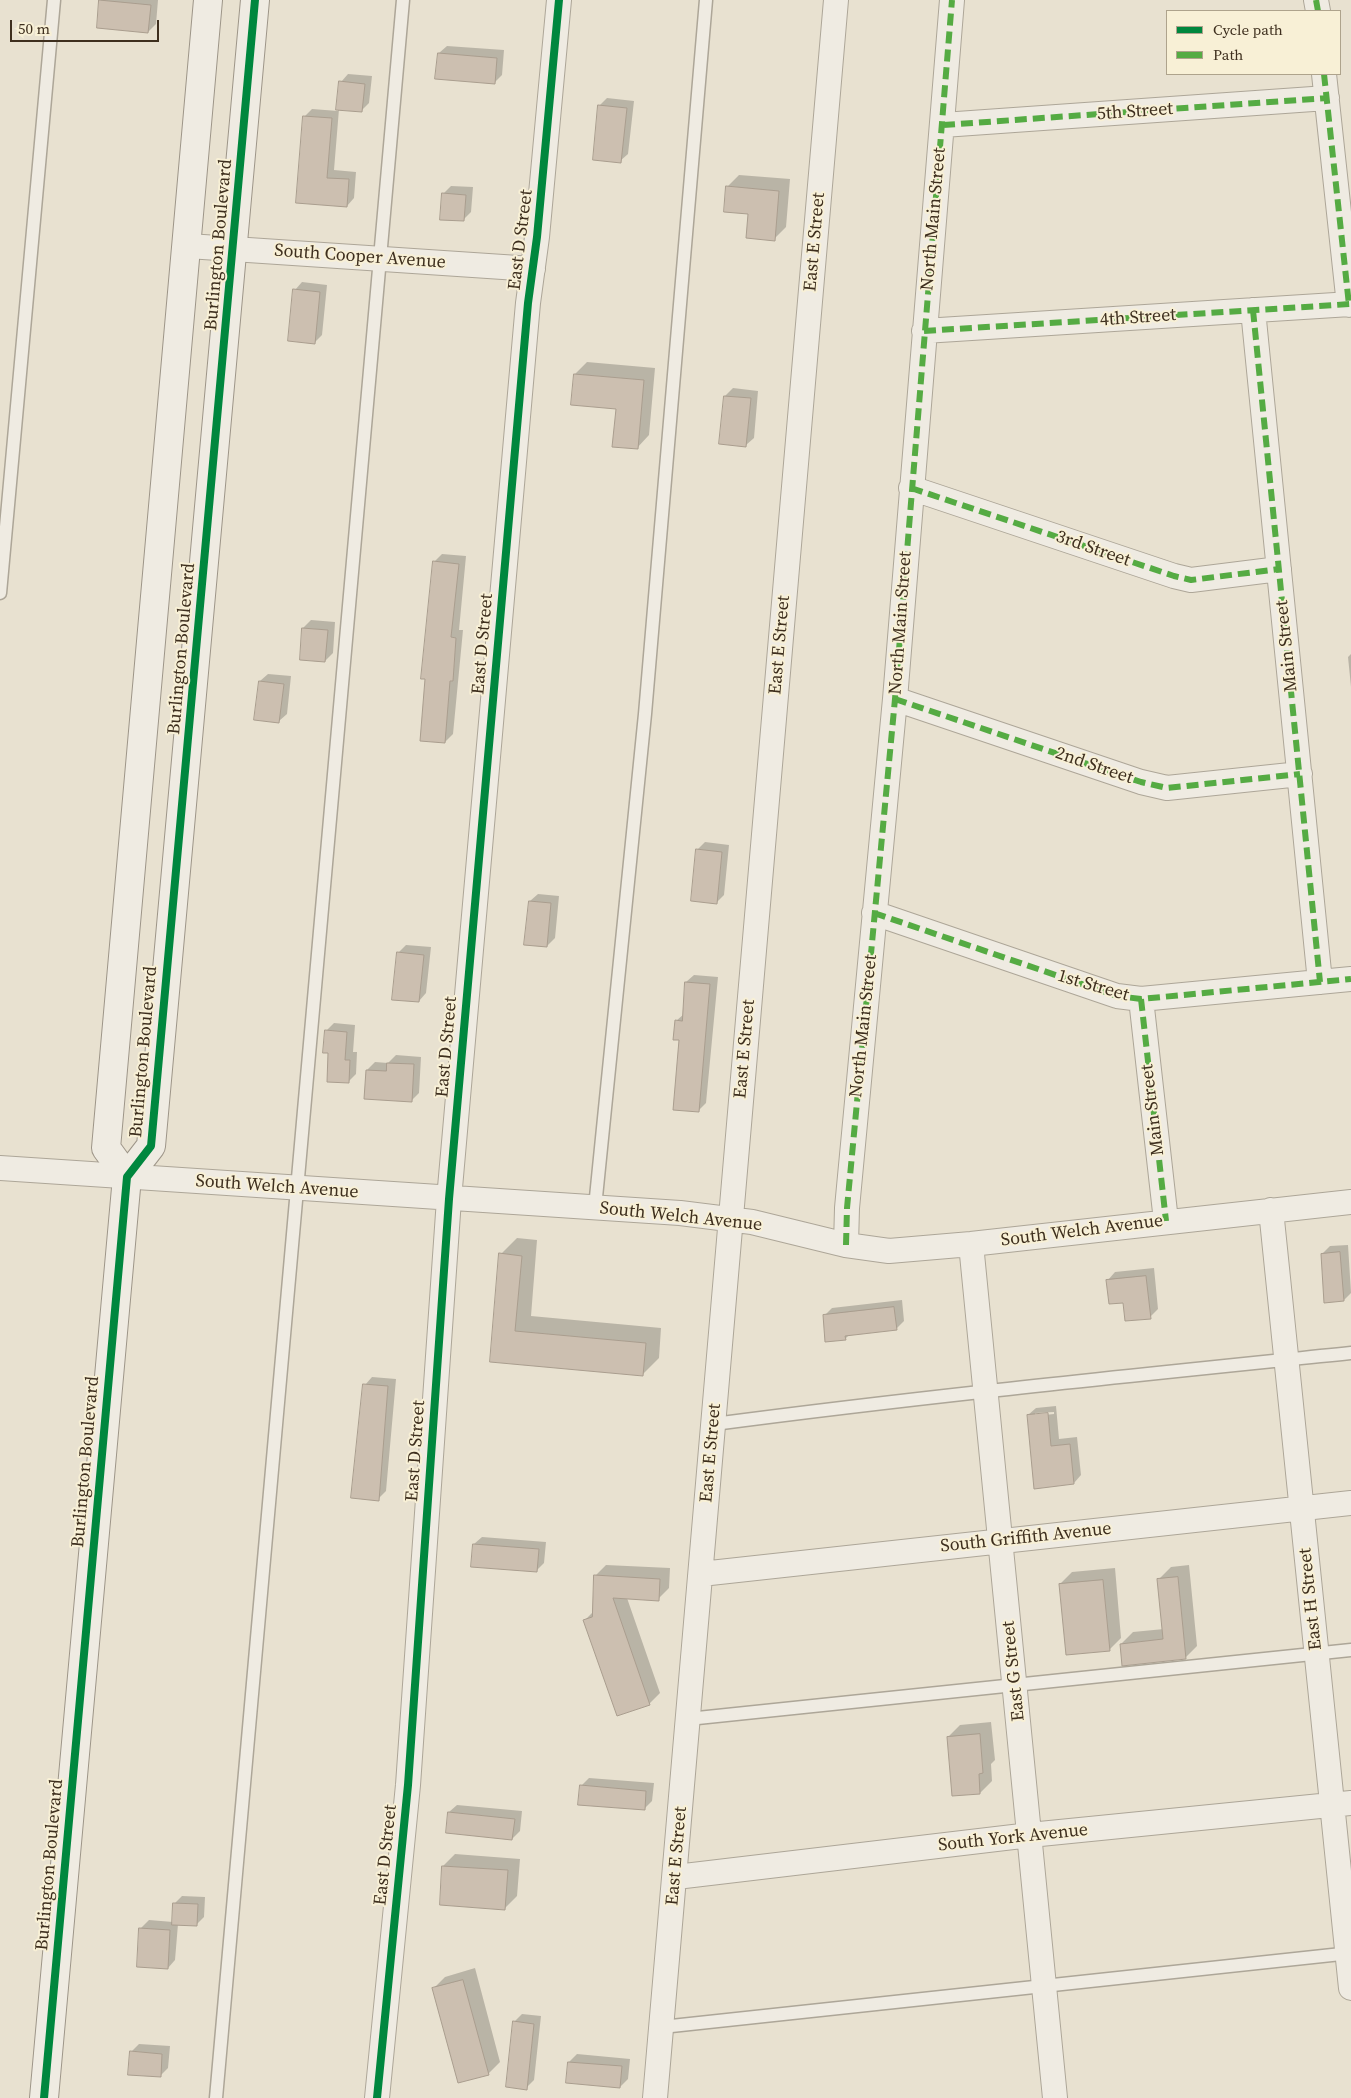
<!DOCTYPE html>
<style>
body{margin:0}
#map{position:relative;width:1351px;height:2098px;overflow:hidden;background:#e8e1d0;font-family:"Source Serif 4",serif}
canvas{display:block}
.legend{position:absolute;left:1166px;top:10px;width:175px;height:65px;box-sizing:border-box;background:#f8f0d6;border:1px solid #aea38c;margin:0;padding:6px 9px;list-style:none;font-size:15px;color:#3e2f1e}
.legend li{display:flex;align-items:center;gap:10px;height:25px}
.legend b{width:25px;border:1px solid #aea38c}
.scale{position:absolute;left:10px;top:20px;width:149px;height:22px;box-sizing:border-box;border:2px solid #3e2f1e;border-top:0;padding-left:6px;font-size:15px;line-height:18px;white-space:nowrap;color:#3e2f1e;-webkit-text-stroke:4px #f8f0d6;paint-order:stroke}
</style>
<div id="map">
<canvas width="1351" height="2098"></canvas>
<ul class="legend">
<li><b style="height:6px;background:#00873e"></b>Cycle path</li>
<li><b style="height:6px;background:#55ab43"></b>Path</li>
</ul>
<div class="scale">50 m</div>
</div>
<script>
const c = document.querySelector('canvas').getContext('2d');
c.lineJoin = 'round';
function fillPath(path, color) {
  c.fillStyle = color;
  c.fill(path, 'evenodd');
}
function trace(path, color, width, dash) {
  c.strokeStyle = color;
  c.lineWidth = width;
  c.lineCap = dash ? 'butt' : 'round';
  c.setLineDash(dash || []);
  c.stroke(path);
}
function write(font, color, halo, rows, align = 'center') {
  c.font = font + ' "Source Serif 4",serif';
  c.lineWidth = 4;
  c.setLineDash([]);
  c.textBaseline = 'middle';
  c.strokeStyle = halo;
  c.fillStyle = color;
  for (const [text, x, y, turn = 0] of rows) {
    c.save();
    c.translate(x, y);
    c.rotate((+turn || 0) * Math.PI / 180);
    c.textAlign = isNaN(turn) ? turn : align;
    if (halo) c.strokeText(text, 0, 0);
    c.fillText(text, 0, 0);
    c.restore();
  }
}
fillPath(new Path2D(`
 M101,0h57l-2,24 -8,8 -50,-5z
 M447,46l57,4 -2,25 -8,8 -55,-30z
 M348,74l24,2 -3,27 -8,8 -22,-2 -5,61 22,2 -2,26 -7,8 -49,-4 7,-86 7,-7 26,2 3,-29z
 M607,98l27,3 -6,53 -8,7 -21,-55z
 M739,175l51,4 -4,48 -12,12 -47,-52z
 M451,186l22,1 -2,25 -8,8 -20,-26z
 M302,282l25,3 -5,50 -7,7 -20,-52z
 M587,362l68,6 -6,67 -12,13 -20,-40 -42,-34z
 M733,388l25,3 -4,47 -8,7 -21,-49z
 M442,554l24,2 -7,74h4l-10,104 -8,8 -11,-180z
 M311,620l24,2 -2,31 -8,8 -22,-33z
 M1351,654v33l-3,-30z
 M268,674l23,2 -4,38 -8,7 -19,-40z
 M705,842l24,3 -5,50 -8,8 -19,-53z
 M538,894l21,2 -4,42 -8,8 -17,-45z
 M406,945l25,2 -5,46 -7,8 -21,-48z
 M694,975l24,2 -12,126 -8,8 -22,-90 8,-7 2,-32z
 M334,1023l21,2 -2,27h4l-1,22 -8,8 -18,-30 -4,-21z
 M396,1055l25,2 -2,36 -8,8 -44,-31 8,-8 13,1z
 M517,1238l20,2 -6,76 130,12 -2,30 -17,17 -151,-14 10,-107z
 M1348,1245l3,48 -7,7 -22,-46 8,-8z
 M1154,1268l4,41 -8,8 -26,-15 -16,-22 7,-8z
 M902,1300l2,21 -8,8 -46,5 -5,5 -21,-23 8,-8z
 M372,1377l24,2 -10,112 -8,8 -13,-114z
 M1056,1406l3,33 18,-2 4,38 -7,8 -46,-68 8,-7zM1054,1412v2l-19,2v-3z
 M482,1537l64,5 -2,21 -8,8 -62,-27z
 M606,1565l64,3 -1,20 -11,11 -31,-1 33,95 -11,11 -64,-84 8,-8 2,-36z
 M1189,1565l8,81 -12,12 -64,-14 12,-12 31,-3 -5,-50 12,-12z
 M1115,1568l6,70 -12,12 -49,-66 12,-12z
 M991,1722l4,38 -4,4 1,17 -12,12 -32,-56 12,-12z
 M589,1778l65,5 -2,18 -8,8 -63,-23z
 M457,1805l65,6 -2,20 -8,8 -63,-27z
 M455,1854l65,5 -3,37 -12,12 -62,-42z
 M182,1896l23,1 -1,20 -8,8 -18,-1 -3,36 -7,8 -27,-40 8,-8 24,2 2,-19z
 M475,1968l25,94 -12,12 -55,-85 12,-12z
 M522,2014l19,2 -7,64 -8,8 -12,-66z
 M139,2044l31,2 -2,22 -8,8 -29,-24z
 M577,2054l53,5 -2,20 -8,8 -51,-25z`), '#0003');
const building = new Path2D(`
 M99,0l52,5 -3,28 -51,-5z
 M438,53l59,5 -2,26 -60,-5z
 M339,81l26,3 -3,28 -26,-2z
 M598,105l29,3 -6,55 -28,-3z
 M303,116l29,2 -5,60 22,1 -2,28 -51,-4z
 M726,186l53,5 -4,50 -29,-3 2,-24 -24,-2z
 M442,193l24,2 -2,26 -24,-1z
 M293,289l27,3 -5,52 -27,-3z
 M574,374l70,6 -6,69 -26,-2 4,-38 -45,-4z
 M724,396l27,2 -5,49 -27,-3z
 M433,561l26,3 -8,73 5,1 -3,43h-3l-5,62 -25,-2 5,-62h-4z
 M302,628l26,2 -3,32 -25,-2z
 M259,681l25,3 -5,39 -25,-3z
 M696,849l26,3 -5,52 -26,-3z
 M529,901l22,2 -4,44 -23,-2z
 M397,952l27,3 -5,47 -27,-2z
 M685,982l25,2 -11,128 -26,-2 6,-70h-6l2,-20 7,1z
 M325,1030l22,2 -2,28h5l-1,23 -22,-1 1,-29h-5z
 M387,1063l27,1 -2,38 -48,-3 2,-29 20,1z
 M1340,1252l4,49 -20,2 -3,-49z
 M499,1253l23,3 -7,75 131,12 -3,33 -153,-14z
 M1146,1276l5,43 -26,2 -2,-18 -14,1 -3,-24z
 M894,1307l3,23 -52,6 1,4 -21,2 -2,-27z
 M363,1384l25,2 -9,115 -28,-3z
 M1048,1413l3,33 19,-2 4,40 -40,5 -7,-74z
 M473,1544l66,5 -2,23 -66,-5z
 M594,1575l66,4 -1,22 -46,-3 37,107 -33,11 -34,-96 9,-3z
 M1178,1577l8,82 -64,7 -2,-22 43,-5 -6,-60z
 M1103,1580l7,71 -44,4 -7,-71z
 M980,1734l3,39 -4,1 1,20 -28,2 -5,-59z
 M580,1785l66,6 -1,19 -67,-5z
 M448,1812l67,7 -3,21 -66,-7z
 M442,1866l66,4 -3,40 -65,-5z
 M173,1903l25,1 -1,22 -25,-1z
 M139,1928l31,2 -2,39 -31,-2z
 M463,1980l26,95 -31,8 -26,-95z
 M513,2021l21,3 -7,66 -21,-3z
 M130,2051l32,3 -1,23 -33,-2z
 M568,2062l54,4 -2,22 -54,-5z`);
fillPath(building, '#ccbfb0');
trace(building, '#a99d8e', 1);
const lane = new Path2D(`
 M0,593l54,-593
 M595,1207l50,-493 61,-714
 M714,1424c212,-28 424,-49 637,-71
 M688,1719l663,-69
 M662,2027l689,-74
 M216,2098l187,-2098`);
const street = new Path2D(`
 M1316,0l2,11
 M1324,74l25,231
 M943,125l384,-27
 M188,246l345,23
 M1253,310l67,672
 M924,331l427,-27
 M911,488l263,88 17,4 88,-11
 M895,699l246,83 26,6 133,-14
 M874,913l243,83 24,3 210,-20
 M1141,999l25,222
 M0,1168l680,45 72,9 94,23 43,6 82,-7 380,-42
 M1271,1210l80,778
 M971,1244l84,854
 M846,1245l1,-37 48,-509 57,-699
 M701,1574l650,-71
 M676,1877l354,-42 321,-32
 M377,2098l31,-313 41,-586 79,-896 9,-66 22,-237
 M655,2098l181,-2098`);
const secondary = new Path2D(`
 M127,1177l-21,-29 102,-1148
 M44,2098l83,-921 24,-31 104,-1146`);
trace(lane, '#ada698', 15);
trace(street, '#ada698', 26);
trace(secondary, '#9d9588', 30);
trace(lane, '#efebe2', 12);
trace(street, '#efebe2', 24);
trace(secondary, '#efebe2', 28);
trace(new Path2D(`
 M1316,0l2,11
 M1324,74l25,231
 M943,125l384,-27
 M1253,310l67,672
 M924,331l427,-27
 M911,488l263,88 17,4 88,-11
 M895,699l246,83 26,6 133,-14
 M874,913l243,83 24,3 210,-20
 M1141,999l25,222
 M846,1245l1,-37 48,-509 57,-699`), '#55ab43', 6, [12, 6]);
trace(new Path2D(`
 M44,2098l83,-921 24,-31 104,-1146
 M377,2098l31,-313 41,-586 79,-896 9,-66 22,-237`), '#00873e', 8);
write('18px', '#3e2f1e', '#f8f0d6', [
 ["5th Street",1135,112,-4],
 ["North Main Street",934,219,-85],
 ["East D Street",521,240,-83],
 ["East E Street",815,242,-85],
 ["Burlington Boulevard",219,245,-85],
 ["South Cooper Avenue",360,257,4],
 ["4th Street",1138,318,-4],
 ["3rd Street",1093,549,19],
 ["North Main Street",901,623,-86],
 ["East D Street",483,644,-85],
 ["East E Street",780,645,-85],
 ["Main Street",1287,646,-96],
 ["Burlington Boulevard",182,649,-85],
 ["2nd Street",1094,766,19],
 ["1st Street",1093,986,16],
 ["North Main Street",864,1026,-84],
 ["East D Street",447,1047,-85],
 ["East E Street",745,1049,-85],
 ["Burlington Boulevard",144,1052,-85],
 ["Main Street",1153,1110,-97],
 ["South Welch Avenue",277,1187,4],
 ["South Welch Avenue",681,1217,6],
 ["South Welch Avenue",1082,1231,-7],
 ["East D Street",416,1451,-86],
 ["East E Street",711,1453,-85],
 ["Burlington Boulevard",86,1462,-85],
 ["South Griffith Avenue",1026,1538,-6],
 ["East H Street",1311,1599,-96],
 ["East G Street",1014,1671,-96],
 ["South York Avenue",1013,1838,-6],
 ["East D Street",386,1855,-84],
 ["East E Street",677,1856,-85],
 ["Burlington Boulevard",50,1865,-85]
]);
</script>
